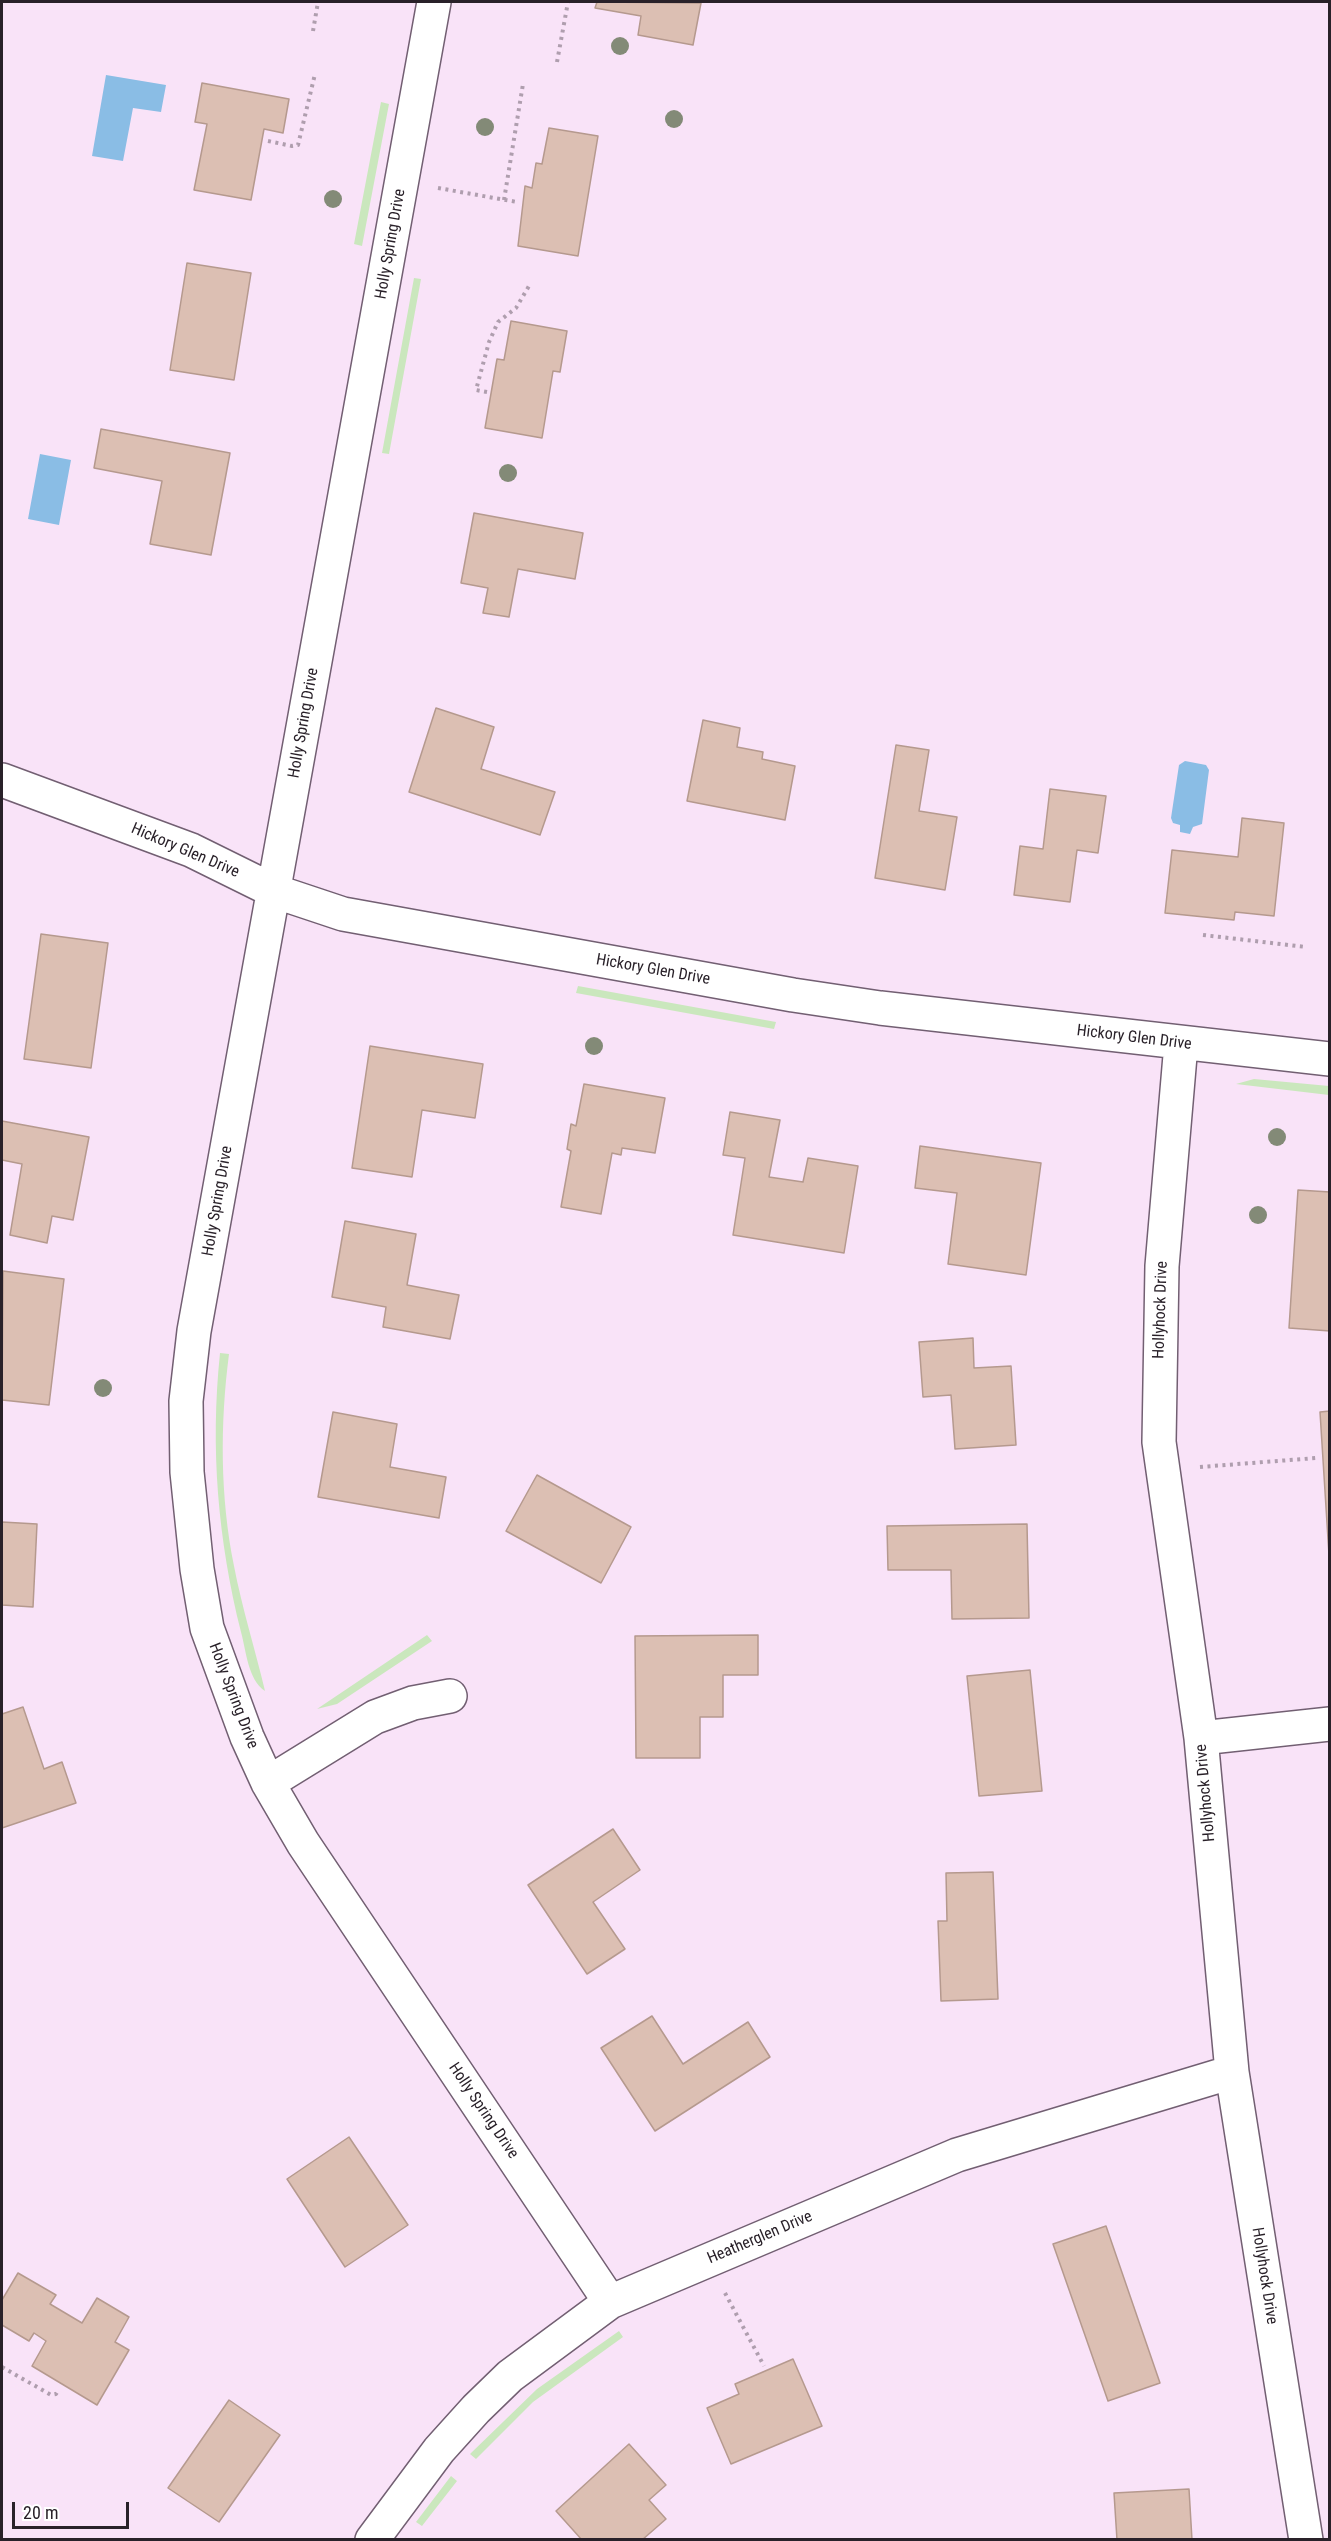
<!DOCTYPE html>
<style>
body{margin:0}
#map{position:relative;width:1331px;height:2541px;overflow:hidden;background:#f9e3f8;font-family:"Roboto Condensed",sans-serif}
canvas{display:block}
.frame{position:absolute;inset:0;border:3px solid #292129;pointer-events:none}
.scale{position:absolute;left:12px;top:2502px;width:117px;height:27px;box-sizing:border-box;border:3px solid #292129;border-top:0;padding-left:8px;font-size:18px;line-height:21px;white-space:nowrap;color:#292129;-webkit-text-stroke:4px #fff;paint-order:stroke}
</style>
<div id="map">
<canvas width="1331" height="2541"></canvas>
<div class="frame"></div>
<div class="scale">20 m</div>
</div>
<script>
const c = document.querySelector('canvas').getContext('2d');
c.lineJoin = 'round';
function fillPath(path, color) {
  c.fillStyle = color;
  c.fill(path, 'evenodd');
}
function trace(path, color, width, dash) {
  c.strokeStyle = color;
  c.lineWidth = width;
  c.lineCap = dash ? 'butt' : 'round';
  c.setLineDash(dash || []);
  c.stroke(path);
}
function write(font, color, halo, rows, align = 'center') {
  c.font = font + ' "Roboto Condensed",sans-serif';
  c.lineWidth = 4.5;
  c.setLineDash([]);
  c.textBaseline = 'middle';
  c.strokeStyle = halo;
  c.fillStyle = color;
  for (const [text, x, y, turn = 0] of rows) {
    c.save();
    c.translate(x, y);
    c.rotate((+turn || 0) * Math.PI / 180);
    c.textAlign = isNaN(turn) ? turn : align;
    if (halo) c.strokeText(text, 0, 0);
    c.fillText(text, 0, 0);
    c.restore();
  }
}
fillPath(new Path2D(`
 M381,102l8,2 -27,142 -8,-2z
 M414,278l7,1 -32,175 -7,-1z
 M578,986l198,36 -2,7 -198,-36z
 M1254,1079l75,7v9l-93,-11z
 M220,1353l9,1c-9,70 -9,142 5,212 8,42 21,83 31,125 -17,-11 -19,-41 -24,-59 -23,-92 -31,-183 -21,-279z
 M427,1635l5,6 -95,63 -20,5z
 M619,2331l4,6 -90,65 -57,57 -6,-5 67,-65z
 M451,2476l6,5 -35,45 -6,-4z`), '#cae7bd');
fillPath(new Path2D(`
 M106,75l60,10 -5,27 -28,-4 -10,53 -31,-5z
 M40,454l31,6 -12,65 -31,-6z
 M1185,761l21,4 3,5 -7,54 -9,3 -3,7 -10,-2v-7l-7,-2 -2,-5 8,-53z`), '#8abde5');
const building = new Path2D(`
 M597,2l104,1 -8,42 -55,-10 3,-19 -46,-8z
 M202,83l87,16 -6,34 -19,-4 -13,71 -57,-10 13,-66 -12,-2z
 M549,128l49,8 -20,120 -60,-10 7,-60 7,2 4,-25 6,1z
 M187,263l64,10 -17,107 -64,-10z
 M511,321l56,10 -7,41 -7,-1 -11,67 -57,-10 12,-69 7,1z
 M101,429l129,24 -19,102 -61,-11 12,-63 -68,-13z
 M474,513l109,20 -8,46 -57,-10 -9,48 -26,-4 5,-25 -27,-5z
 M436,708l58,19 -13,42 74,23 -15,43 -131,-43z
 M703,720l37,8 -3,19 26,5 -1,7 33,7 -10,54 -98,-19z
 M896,745l33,5 -10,61 38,6 -12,73 -70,-12z
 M1050,789l56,7 -8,57 -21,-3 -7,52 -56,-7 6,-49 23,3z
 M1242,818l42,5 -10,93 -39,-4 -1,8 -69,-7 7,-63 66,7z
 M41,934l67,9 -17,125 -67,-9z
 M370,1046l113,18 -8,54 -53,-8 -10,67 -60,-9z
 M584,1084l81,14 -10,55 -33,-5 -1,7 -9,-2 -11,61 -40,-7 10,-56 -4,-2 4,-25 5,2z
 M730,1112l50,8 -11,57 34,5 5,-24 50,8 -14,87 -111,-18 12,-77 -22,-3z
 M2,1121l87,16 -16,83 -21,-4 -5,27 -37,-8 12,-71 -20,-4z
 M920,1146l121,17 -15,112 -78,-11 9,-71 -42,-5z
 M1298,1190l32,2v139l-41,-3z
 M345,1221l71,13 -9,51 52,10 -9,44 -67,-12 3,-20 -54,-10z
 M3,1271l61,8 -15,126 -47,-5z
 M973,1338l1,30 37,-2 5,79 -61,4 -4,-54 -28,2 -4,-55z
 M1330,1411v144h-1l-9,-143z
 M333,1412l64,12 -7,43 56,10 -7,41 -121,-21z
 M537,1475l94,52 -30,56 -95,-52z
 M2,1522l35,2 -4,83 -31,-2z
 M1027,1524l2,94 -77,1 -1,-49h-63l-1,-44z
 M758,1635v40h-35v42h-23v41h-64l-1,-122z
 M1030,1670l12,121 -63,5 -12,-120z
 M23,1707l21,62 18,-7 14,41 -74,25v-114z
 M613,1829l27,41 -47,32 32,47 -38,25 -59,-89z
 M993,1872l5,127 -57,2 -3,-80h9l-1,-48z
 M652,2016l31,48 65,-42 22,35 -115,74 -54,-83z
 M349,2137l59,88 -63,42 -58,-88z
 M1106,2226l54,157 -52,18 -55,-157z
 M18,2273l38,22 -6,9 32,19 15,-25 32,19 -14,25 14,8 -32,55 -65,-39 14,-25 -12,-8 -5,8 -27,-16v-25z
 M793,2359l29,67 -91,38 -24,-56 32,-14 -4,-10z
 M229,2400l51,35 -61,87 -51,-34z
 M629,2444l37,41 -17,15 17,19 -24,21h-60l-26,-29z
 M1189,2489l3,51h-75l-3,-47z`);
fillPath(building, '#dcbfb3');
trace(building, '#b5998e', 1.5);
const minor = new Path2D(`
 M434,2l-240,1329 -8,70 1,71 10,97 10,59 40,109 21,46 35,60 307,459
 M2,780l189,70 83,41 69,23 450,81 87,13 450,51
 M1181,1044l-19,222 -3,176 42,296 31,334 74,468
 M1201,1738l129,-14
 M268,1783l107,-66 38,-14 37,-7
 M372,2540l67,-90 37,-41 34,-33 100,-74 347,-147 275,-83`);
trace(minor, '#725f72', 36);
trace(new Path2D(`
 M313,31l5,-29
 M557,62l11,-60
 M268,141l24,5 6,-1 17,-71
 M438,188l79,14
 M504,200l19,-116
 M487,392l-11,-2 13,-48 9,-20 18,-14 13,-22
 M1203,935l103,12
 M1200,1467l116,-9
 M725,2293l39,73
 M2,2367l49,28 5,-1 3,-5`), '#af9eae', 4, [3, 4.5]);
trace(minor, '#fff', 33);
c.fillStyle = '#838a77';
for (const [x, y] of [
 [620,46],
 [674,119],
 [485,127],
 [333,199],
 [508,473],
 [594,1046],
 [1277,1137],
 [1258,1215],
 [103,1388]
]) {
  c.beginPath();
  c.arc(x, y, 9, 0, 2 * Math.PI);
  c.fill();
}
write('16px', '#292129', '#fff', [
 ["Holly Spring Drive",391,244,-80],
 ["Holly Spring Drive",304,723,-80],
 ["Hickory Glen Drive",185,851,23],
 ["Hickory Glen Drive",653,970,10],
 ["Hickory Glen Drive",1134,1038,7],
 ["Holly Spring Drive",218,1201,-80],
 ["Hollyhock Drive",1161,1310,-88],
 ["Holly Spring Drive",233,1696,69],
 ["Hollyhock Drive",1206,1793,-95],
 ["Holly Spring Drive",483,2111,56],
 ["Heatherglen Drive",760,2238,-23],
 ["Hollyhock Drive",1264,2276,81]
]);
</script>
